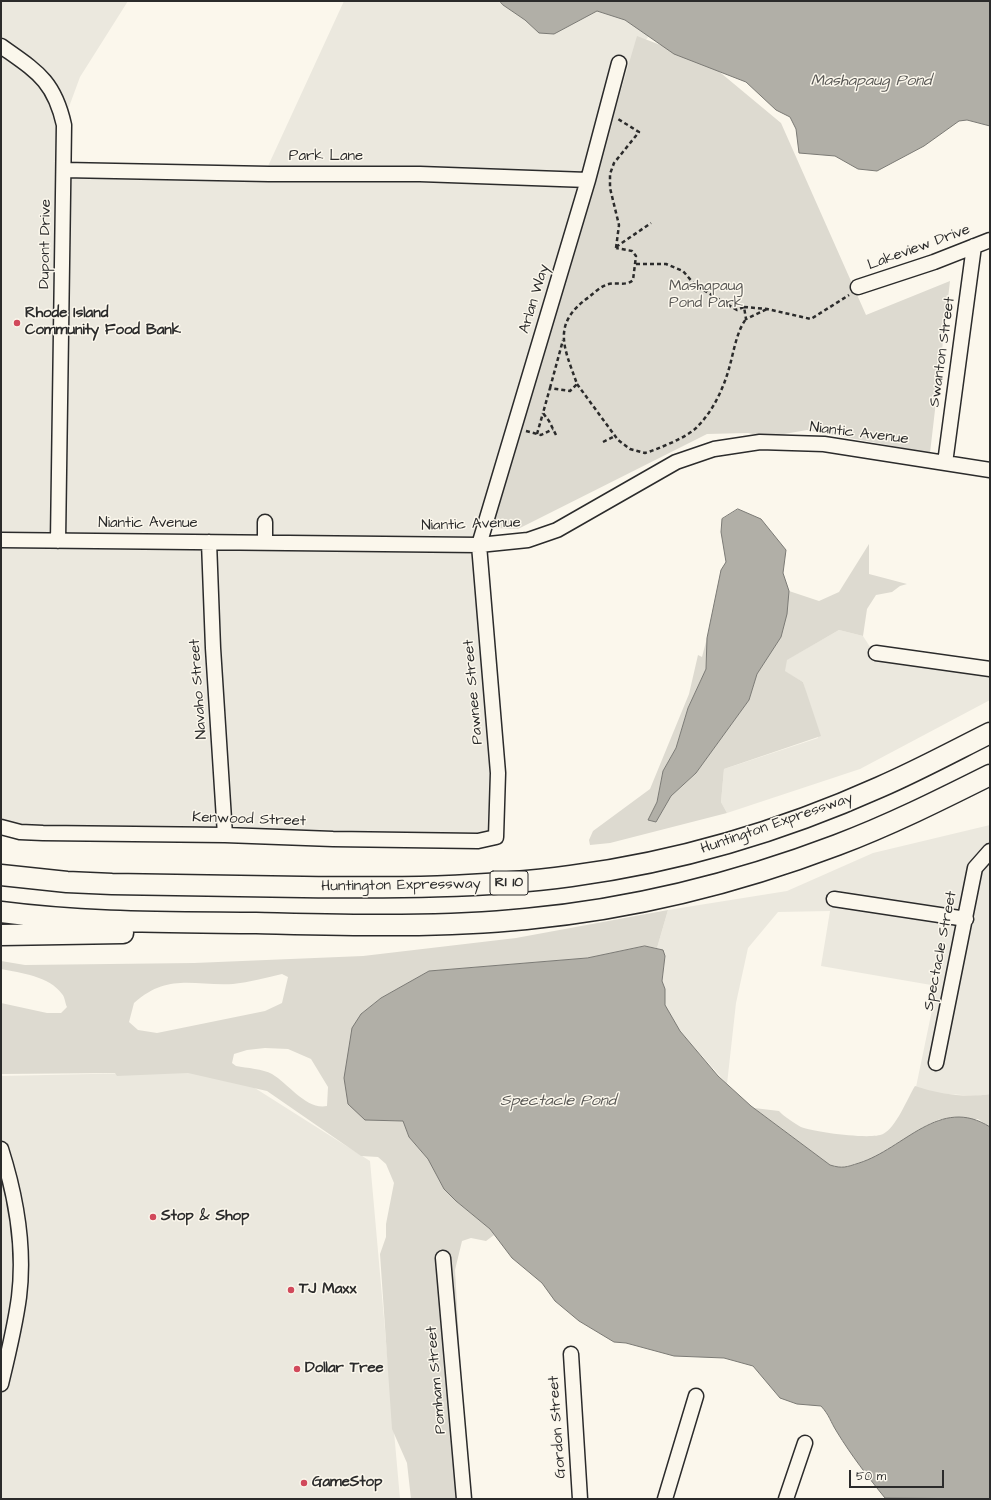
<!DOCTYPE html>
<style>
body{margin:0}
#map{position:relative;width:991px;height:1500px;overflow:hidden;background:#fbf7ec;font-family:"Architects Daughter",sans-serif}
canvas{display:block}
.frame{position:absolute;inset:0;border:2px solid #2b2b2b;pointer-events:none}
.scale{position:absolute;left:849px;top:1470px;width:95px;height:18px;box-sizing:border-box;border:2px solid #2b2b2b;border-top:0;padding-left:5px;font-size:12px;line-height:14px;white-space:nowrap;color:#2b2b2b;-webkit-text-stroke:3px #fbf7ec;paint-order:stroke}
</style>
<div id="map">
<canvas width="991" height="1500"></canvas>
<div class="frame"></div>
<div class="scale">50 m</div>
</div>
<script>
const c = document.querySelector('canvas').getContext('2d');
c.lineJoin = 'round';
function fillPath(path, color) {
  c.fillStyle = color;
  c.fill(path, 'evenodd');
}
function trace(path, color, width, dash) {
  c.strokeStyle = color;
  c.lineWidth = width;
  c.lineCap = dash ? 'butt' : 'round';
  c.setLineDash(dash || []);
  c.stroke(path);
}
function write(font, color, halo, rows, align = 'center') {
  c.font = font + ' "Architects Daughter",sans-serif';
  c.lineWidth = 3;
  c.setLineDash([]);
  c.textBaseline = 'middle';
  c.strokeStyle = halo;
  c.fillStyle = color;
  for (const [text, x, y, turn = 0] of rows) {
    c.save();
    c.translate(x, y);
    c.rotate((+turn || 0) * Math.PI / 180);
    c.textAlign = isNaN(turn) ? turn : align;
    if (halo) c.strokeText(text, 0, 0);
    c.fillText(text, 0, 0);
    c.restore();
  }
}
fillPath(new Path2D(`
 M1,1h127l-48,76 -14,38 3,46 194,16 81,-176h156l3,4 22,15 14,13 15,1 43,-23 28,9 24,16 -13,16 -157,490 18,224 -8,73 -488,-13z
 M839,630l24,6 9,14 118,19v31l-130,69 -133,44 -6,-11 3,-33 94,-31 -15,-56 -19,-11 2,-11z
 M990,825v269l-14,2 -42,-3 -18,-6 21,-101 -116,-20 9,-55 -52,1 -30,36 -12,55 -9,81 -47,-53 -15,-26v-16l-3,-8 3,-25 -2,-6 -6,-2 11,-38 119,-19 86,-38z
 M228,1071l142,90 30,338h-399v-423z`), '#ebe8de');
fillPath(new Path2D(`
 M637,36l73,28 71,59 85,192 84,-34 -20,172 -123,-23 -40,7 -19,-4 -41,1 -189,95 -26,-1z
 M869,544v30l38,10 -7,2 -8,6 -16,3 -9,14 -4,27 -24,-6 -52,30 -2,11 18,11 18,54 -97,33 -3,33 6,11 -117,30 -20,2 -1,-5 4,-9 57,-42 39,-95 9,-39 4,2 5,-19 -1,31 -18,39 -12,40 -13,23 -6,31 -9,18 8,2 15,-26 25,-23 53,-73 8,-26 24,-37 8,-46 30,10 20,-9z
 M668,910l-11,38 -12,-2 -58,12 -158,13 -48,27 -20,16 4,106 38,1 6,16 19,22 16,30 12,12 34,28 4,6 -8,6 -15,-3 -9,3 -7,29 13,229h-57l-4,-36 -15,-34 -12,-175 6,-17v-13l8,-41 -8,-19 -8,-7 -17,-1 -94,-65 -79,-18 -71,3 -2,-3 -114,1v-71l46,10h14l6,-6c-2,-4 -2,-10 -5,-13 -13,-18 -41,-21 -61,-25v-8l24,4 169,-2 169,-7 153,-18zM282,974l6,3 -6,26 -17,8 -108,22 -19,-3 -9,-8 5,-19c34,-30 59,-17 99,-19 17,-2 32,-6 49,-10zM265,1048l23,1 23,10 17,28 -1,19c-21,4 -38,-22 -55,-32 -9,-5 -25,-6 -36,-8l-4,-3 2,-9 13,-4z
 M915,1086c23,8 51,12 75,8v33l-12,-8h-38l-13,6 -53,33 -33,10 -11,-3 -76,-57 25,3c4,5 17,13 22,16 13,5 70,13 82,7 13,-6 24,-35 32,-48z`), '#dddad0');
const water = new Path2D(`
 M500,1h490v125l-23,-6 -8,1 -35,25 -47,25 -19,-2 -23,-13 -36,-3 -3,-24 -6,-12 -14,-7 -30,-28 -72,-28 -49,-34 -28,-9 -43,23 -15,-1 -14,-13 -22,-15z
 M738,509l23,10 25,31 -3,23 6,18 -2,23 -6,23 -24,37 -8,26 -53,73 -25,23 -15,26 -8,-2 9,-18 6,-31 13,-23 12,-40 18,-39 1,-31 14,-68 5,-8 -5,-30 1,-13z
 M645,946l18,4 2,6 -3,25 3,8v16l15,26 38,45 33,30 79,59c13,4 16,2 29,-2 45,-14 81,-68 131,-36v372l-105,-1c-17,-21 -34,-43 -48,-66 -7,-11 -7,-16 -16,-26l-24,-2 -17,-6 -27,-32 -29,-8 -50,-2 -48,-13 -12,-1 -35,-21 -24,-20 -13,-18 -30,-25 -22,-29 -34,-28 -12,-12 -16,-30 -19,-22 -6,-16 -38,-1 -17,-16 -4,-26 8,-50 9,-14 20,-16 48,-27 158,-13z`);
fillPath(water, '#b1afa7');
trace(water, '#7b7a75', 1);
const minor = new Path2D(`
 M1,46c35,25 53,34 63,79l-6,416
 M64,170l205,4h151l168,6
 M858,287l76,-25 56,-22
 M945,463l29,-217
 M265,522v20
 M1,540l478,5 49,-5 29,-10 119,-68 38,-13 46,-7 64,2 166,26
 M209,542l4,106 12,187
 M876,653l114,16
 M1,827l19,5 23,1 182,2 108,4 145,2 18,-4 2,-64 -19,-228 109,-365 31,-117
 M834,899l132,20
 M936,1063l39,-195 15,-17
 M1,1149c15,47 24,99 18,148 -4,30 -11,58 -18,87
 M443,1258l21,241
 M571,1354l9,145
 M665,1499l31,-103
 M786,1499l19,-56`);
const highway = new Path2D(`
 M1,875l66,7 45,2c64,1 127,2 191,3 90,1 179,1 268,-11 106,-14 211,-45 309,-89 37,-16 74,-36 110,-54
 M1,912c84,11 170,10 255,11 90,2 180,5 270,-4 106,-10 211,-36 311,-74 53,-20 103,-45 153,-70
 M1,935l122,-2`);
trace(minor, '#2b2b2b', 17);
trace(highway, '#2b2b2b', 23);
trace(new Path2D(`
 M616,247l35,-24
 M616,248l3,-23 -9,-37v-14l4,-11 25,-31 -21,-13
 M636,264h30l17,7 12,14 42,25 7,-3 2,12 21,-10
 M744,307l23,2 44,10 38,-24
 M577,384l41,56 12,9 15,4c13,-4 43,-16 52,-26 17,-17 27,-40 33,-62 4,-15 7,-34 16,-46
 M550,388l13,-48
 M526,431l15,4 12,-6
 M537,434l6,-21
 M556,435l-7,-14 -6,-8 7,-25 20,3 7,-7c-13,-37 -26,-60 12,-87 5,-4 11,-10 17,-12 8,-4 20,2 27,-5l3,-24 -4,-5 -16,-3
 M603,442l12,-6`), '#2b2b2b', 2.5, [4, 3]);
trace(minor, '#fbf7ec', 14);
trace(highway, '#fbf7ec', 20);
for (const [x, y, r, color] of [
 [17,323,4,"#d1495b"],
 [153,1217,4,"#d1495b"],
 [291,1290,4,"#d1495b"],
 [297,1369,4,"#d1495b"],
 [304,1483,4,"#d1495b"]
]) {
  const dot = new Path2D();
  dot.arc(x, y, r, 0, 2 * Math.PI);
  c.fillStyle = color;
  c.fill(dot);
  trace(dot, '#fbf7ec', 1.5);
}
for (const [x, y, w] of [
 [509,883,38]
]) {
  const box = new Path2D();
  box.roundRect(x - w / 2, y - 12, w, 24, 3);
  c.fillStyle = '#fbf7ec';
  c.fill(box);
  trace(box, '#2b2b2b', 1);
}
write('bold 14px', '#2b2b2b', null, [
 ["RI 10",509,883]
]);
write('15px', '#2b2b2b', '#fbf7ec', [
 ["Park Lane",326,157],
 ["Dupont Drive",46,244,-89],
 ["Lakeview Drive",919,248,-20],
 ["Arlan Way",535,299,-73],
 ["Swanton Street",943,352,-82],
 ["Niantic Avenue",859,434,7],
 ["Niantic Avenue",148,524],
 ["Niantic Avenue",471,525,-2],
 ["Navaho Street",199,689,-94],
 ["Pawnee Street",474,692,-95],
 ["Kenwood Street",249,820,2],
 ["Huntington Expressway",777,824,-19],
 ["Huntington Expressway",401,886,-1],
 ["Spectacle Street",941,951,-79],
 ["Pomham Street",437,1380,-95],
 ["Gordon Street",558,1427,-94]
]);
write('15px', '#585754', '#fbf7ec', [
 ["Mashapaug",706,287],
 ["Pond Park",706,304]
]);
write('bold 15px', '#2b2b2b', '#fbf7ec', [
 ["Rhode Island",25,314],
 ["Community Food Bank",25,331],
 ["Stop & Shop",161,1217],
 ["TJ Maxx",299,1290],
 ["Dollar Tree",305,1369],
 ["GameStop",312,1483]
], 'left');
write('italic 16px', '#5a5956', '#fbf7ec', [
 ["Mashapaug Pond",871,82],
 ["Spectacle Pond",558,1102]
]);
</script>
